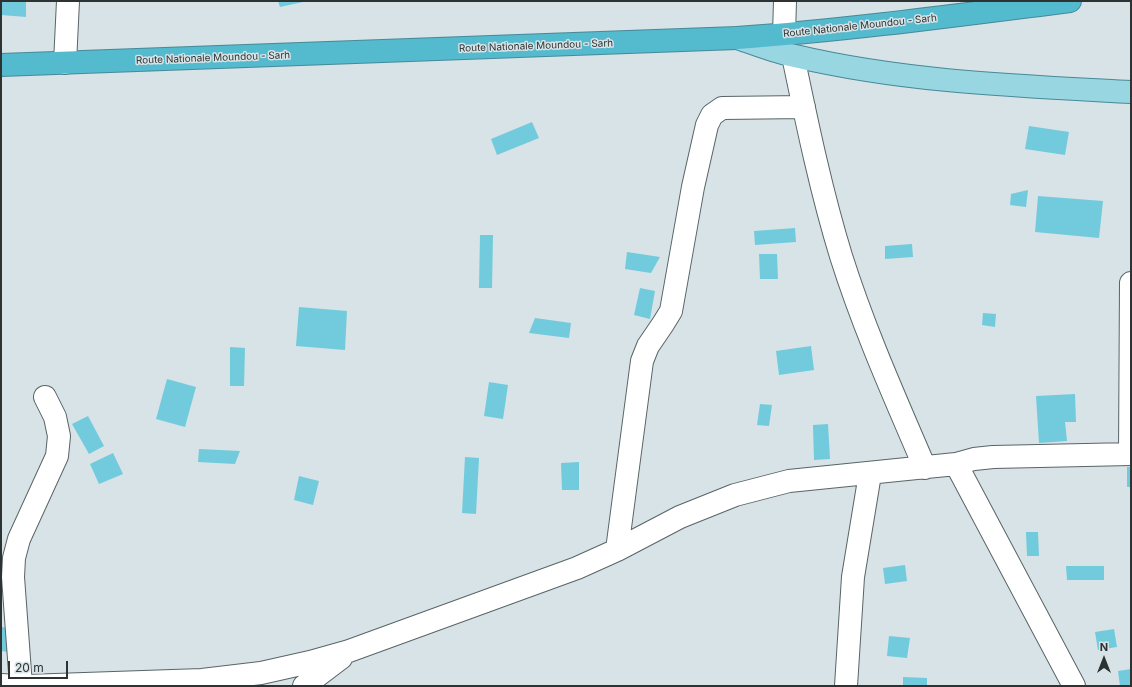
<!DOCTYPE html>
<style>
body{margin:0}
#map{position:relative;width:1132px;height:687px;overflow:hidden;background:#d7e3e6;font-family:Inter,sans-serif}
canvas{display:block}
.frame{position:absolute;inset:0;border:2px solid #2d3233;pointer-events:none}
.north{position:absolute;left:1084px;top:639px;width:40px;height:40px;-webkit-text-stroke:3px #d7e3e6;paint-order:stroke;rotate:0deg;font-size:11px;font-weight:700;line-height:16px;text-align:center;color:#2d3233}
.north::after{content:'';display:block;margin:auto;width:14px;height:18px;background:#2d3233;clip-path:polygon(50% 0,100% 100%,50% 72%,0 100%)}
.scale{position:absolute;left:8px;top:661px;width:60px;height:18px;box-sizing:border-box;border:2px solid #2d3233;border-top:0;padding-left:5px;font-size:12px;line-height:14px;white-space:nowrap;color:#2d3233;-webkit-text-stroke:3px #d7e3e6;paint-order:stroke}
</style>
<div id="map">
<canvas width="1132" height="687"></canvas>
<div class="frame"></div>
<div class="north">N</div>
<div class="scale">20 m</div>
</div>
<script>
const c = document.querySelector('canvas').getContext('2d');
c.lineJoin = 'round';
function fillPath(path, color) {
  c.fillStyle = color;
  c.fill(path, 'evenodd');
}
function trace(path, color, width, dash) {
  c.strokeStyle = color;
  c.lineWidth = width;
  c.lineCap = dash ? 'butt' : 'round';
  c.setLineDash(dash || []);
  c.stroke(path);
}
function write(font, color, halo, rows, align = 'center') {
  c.font = font + ' Inter,sans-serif';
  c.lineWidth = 3;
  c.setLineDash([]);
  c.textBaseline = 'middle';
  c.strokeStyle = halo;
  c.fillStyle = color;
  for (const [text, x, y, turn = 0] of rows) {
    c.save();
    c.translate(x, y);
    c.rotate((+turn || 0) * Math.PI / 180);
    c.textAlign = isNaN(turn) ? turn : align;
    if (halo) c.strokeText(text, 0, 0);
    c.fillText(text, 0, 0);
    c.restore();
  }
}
fillPath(new Path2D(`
 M1,1h25v16l-25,-2z
 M278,1h25v1l-23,5z
 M532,122l7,16 -42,17 -6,-16z
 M1029,126l40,6 -4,23 -40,-6z
 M1028,190l-2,17 -16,-2 1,-11z
 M1038,196l65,5 -4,37 -64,-6z
 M795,228l1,14 -41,3 -1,-14z
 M480,235h13l-1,53h-13z
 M912,244l1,13 -28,2v-13z
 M627,252l33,5 -9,16 -26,-4z
 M759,254h18l1,25h-18z
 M640,288l15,3 -5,28 -16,-4z
 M299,307l48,4 -2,39 -49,-4z
 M983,313l13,1 -1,13 -13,-2z
 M535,318l36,5 -2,15 -40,-5z
 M811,346l3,24 -35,5 -3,-24z
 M230,347l15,1 -1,38h-14z
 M167,379l29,8 -11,40 -29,-8z
 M489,382l19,3 -5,34 -19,-3z
 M1075,394l1,28h-11l2,19 -28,2 -3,-47z
 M760,404l12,1 -3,21 -12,-1z
 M88,416l16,30 -15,8 -17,-30z
 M828,424l2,35 -16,1 -1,-35z
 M199,449l41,2 -5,13 -37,-2z
 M113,453l10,21 -24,10 -9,-20z
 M465,457l14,1 -3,56 -14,-1z
 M579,462v28h-17l-1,-27z
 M1127,467h4v20h-4z
 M299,476l20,5 -6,24 -19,-5z
 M1026,532h12l1,24h-12z
 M905,565l2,16 -22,3 -2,-16z
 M1066,566h38v14h-37z
 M1,627l10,1 -2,24 -8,-1z
 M1114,629l3,18 -19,3 -3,-18z
 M889,636l21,2 -3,20 -20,-2z
 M1131,669v17h-11l-2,-15z
 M903,677l24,1v8h-24z`), '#71cbdd');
const minor = new Path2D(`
 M784,35l1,-34
 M793,56c14,67 28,135 48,200 23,73 54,142 84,212
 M65,63l3,-62
 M1130,454l1,-171
 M956,464l118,222
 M617,550l25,-189 6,-15 15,-22 8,-13 22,-124 14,-62 5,-10 10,-7 82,-1
 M1,685l18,1
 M21,686l-8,-109 1,-19 5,-19 38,-83 2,-20 -4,-19 -10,-20
 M26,686l176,-6 59,-7 49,-11 39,-11 228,-83 40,-18 63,-33 55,-22 54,-14 167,-17 18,-5 19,-2 138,-3
 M304,686l37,-28
 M846,686l7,-109 17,-103`);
const major = new Path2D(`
 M737,38c19,6 38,14 58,18 110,26 224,30 336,36`);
const highway = new Path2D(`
 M1,65l736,-27c111,-8 222,-23 333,-37`);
trace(minor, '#596466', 24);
trace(major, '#468a98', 24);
trace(highway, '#468a98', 24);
trace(minor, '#fff', 22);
trace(major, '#98d6e2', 22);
trace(highway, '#54bace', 22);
write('10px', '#2d3233', '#d7e3e6', [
 ["Route Nationale Moundou - Sarh",860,26,-6],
 ["Route Nationale Moundou - Sarh",536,46,-2],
 ["Route Nationale Moundou - Sarh",213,58,-2]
]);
</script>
